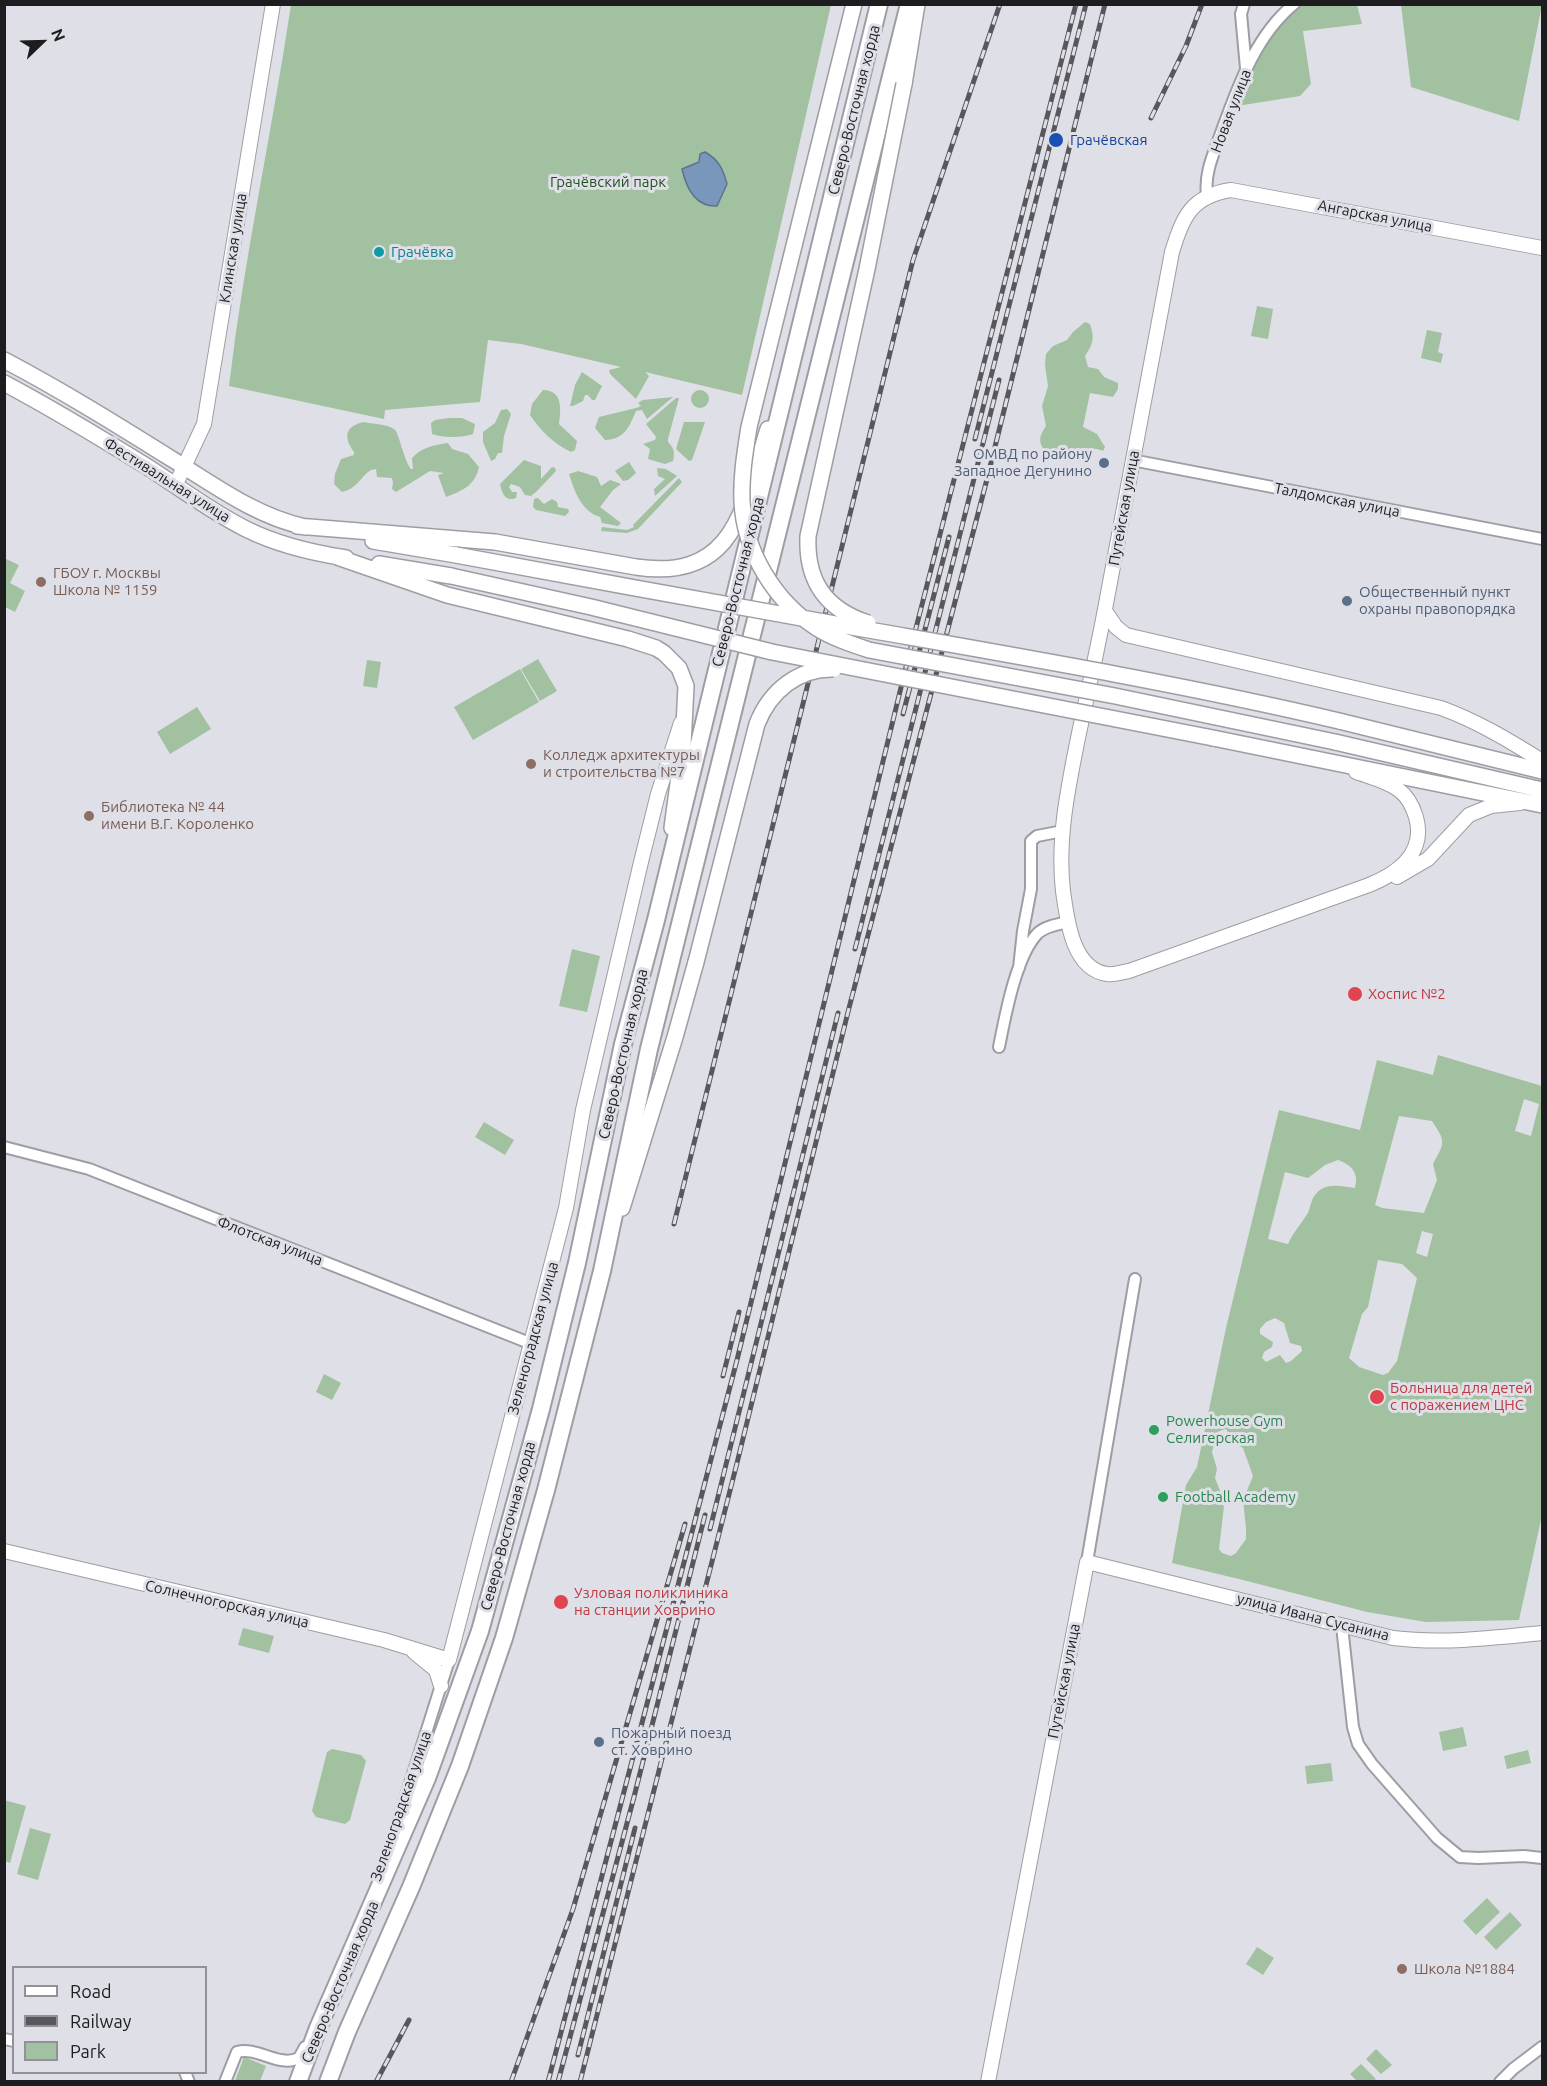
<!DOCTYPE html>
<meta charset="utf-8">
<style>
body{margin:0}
#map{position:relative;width:1547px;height:2086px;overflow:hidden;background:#dfdfe7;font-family:Ubuntu,sans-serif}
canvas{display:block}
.frame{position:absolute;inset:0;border:6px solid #1d1d20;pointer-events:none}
.legend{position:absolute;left:12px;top:1966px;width:195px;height:108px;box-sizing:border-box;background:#dfdfe7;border:2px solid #919197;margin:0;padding:8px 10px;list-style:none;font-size:18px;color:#1d1d20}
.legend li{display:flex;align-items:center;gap:12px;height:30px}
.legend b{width:30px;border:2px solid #919197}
.north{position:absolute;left:12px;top:12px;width:60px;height:60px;-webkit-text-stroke:4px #dfdfe7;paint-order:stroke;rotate:67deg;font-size:16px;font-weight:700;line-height:24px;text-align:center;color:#1d1d20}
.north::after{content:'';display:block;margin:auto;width:21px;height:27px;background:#1d1d20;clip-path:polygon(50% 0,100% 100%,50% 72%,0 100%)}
</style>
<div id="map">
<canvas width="1547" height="2086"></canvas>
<div class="frame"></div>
<ul class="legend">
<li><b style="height:8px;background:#fff"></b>Road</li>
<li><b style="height:8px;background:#58585c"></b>Railway</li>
<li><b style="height:16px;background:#a2c1a0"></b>Park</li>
</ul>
<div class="north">N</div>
</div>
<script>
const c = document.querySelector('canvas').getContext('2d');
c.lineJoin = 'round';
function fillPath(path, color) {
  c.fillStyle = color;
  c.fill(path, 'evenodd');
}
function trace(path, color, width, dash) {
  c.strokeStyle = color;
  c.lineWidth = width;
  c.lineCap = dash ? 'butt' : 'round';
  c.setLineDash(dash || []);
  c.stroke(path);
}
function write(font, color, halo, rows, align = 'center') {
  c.font = font + ' Ubuntu,sans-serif';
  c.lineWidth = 6;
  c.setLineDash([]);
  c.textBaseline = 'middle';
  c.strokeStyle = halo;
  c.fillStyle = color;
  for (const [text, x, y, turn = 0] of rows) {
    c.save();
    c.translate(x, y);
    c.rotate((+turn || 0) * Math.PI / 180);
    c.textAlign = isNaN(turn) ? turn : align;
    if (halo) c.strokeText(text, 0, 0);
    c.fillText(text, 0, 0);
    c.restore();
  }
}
fillPath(new Path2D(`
 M291,5h540l-89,390 -97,-23 4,4 -13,23 -26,-25 -1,-4 12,-3 -100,-23 -33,-4 -8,62 -95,8 -1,9 -155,-33c15,-128 43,-254 62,-381z
 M1300,5h57l5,19 -59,7 8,53 -11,12 -63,10c12,-34 31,-82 63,-101z
 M1401,5h141l-23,116 -108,-34z
 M1257,306l16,3 -5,30 -17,-3z
 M1085,322l5,2c5,14 3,20 -5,32l3,11 10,2 6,8 14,6v6l-5,8 -23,-4 -7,34 14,7 8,13 -2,4c-13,-5 -26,-2 -36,6l-4,-4h-15c-11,-9 -9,-17 -2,-27l-4,-20 6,-20 -3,-21 1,-11 7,-8 14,-6 6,-8z
 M1427,330l15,3 -4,19 5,2 -2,9 -20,-5z
 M582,372l20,14 -7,14h-3l-4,-5h-3l-2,6 -10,5h-3l5,-21z
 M691 399a9 9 0 1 1 18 0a9 9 0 1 1-18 0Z
 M543,390c20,0 18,20 16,34l18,17 -2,9 -4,2c-17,-8 -31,-22 -41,-37l2,-11z
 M673,397l-26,22 -5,-9 -6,1c-6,15 -12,29 -31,29l-10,-12 4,-11 37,-9 5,-2 -3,-3 5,-3z
 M676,398h3l-11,41v3c6,6 7,10 5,19l-8,3 -17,-5 2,-10 -7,-5 12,-4 1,-3 -10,-13z
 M507,409l4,5 -7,22 -2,17h-4l-3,6 -4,2 -8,-19v-10l12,-9 6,-13z
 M449,418h13l13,6 -2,10c-11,4 -30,4 -41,0l-1,-11 4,-3z
 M364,422c9,2 22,2 30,7 5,3 10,32 17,40h2l-1,-11c10,-11 22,-13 36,-15l4,6 16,5 11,13c-4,18 -15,23 -33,30l-8,-22 6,-2 -14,-2 -34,21 -4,-3 1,-6 -1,-5 -15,-1 -1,-8c-14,1 -15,19 -34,23l-8,-8 1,-10 6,-15 13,-4v-3c-11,-15 -9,-26 10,-30z
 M684,422h21l-13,38 -3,1 -13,-12z
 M524,460l17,6v13l11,-12 3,1 1,3 -19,20 -6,5 -6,-1 -5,-8 -9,-3 -2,3 3,5h5l-1,6c-11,4 -14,-5 -16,-14z
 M629,462l7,11 -8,7 -5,1 -8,-10z
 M657,468l9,1 11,7 -22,20 -1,-7 11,-10 -7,-3z
 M578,471l19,6 4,9 9,-6 11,4 -8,6 -13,17 21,16 -3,3 -16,-3 -2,-6c-19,-6 -25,-25 -31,-43z
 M679,478l3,4 -44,47 -11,4 -26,-2 1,-4 25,3 7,-3 -1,-2z
 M538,498l6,6 8,-5 5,3 1,5 10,2 1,3 -4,4 -29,-6 -3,-3 1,-8z
 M4,558l15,7 -9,18 15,8 -10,21 -10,-5z
 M538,659l19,32 -17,10 -19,-32z
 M367,660l14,2 -4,26 -14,-2z
 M520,669l19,33 -66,38 -19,-33z
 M197,707l14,22 -41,25 -13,-22z
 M572,949l28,7 -13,56 -28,-6z
 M1438,1055l104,31v429l-23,105 -93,2 -59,-10 -124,-32 -71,-17 14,-78 11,-18 29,-139 53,-218 81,20 17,-70 56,15zM1524,1099l15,5 -8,32 -16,-5zM1399,1116l33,5c14,21 13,21 1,43l4,16 -13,33 -42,-5 -7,-3zM1338,1160c14,5 21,13 17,28 -16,-2 -32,-7 -42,10 -3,6 -3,13 -7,18 -6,9 -13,17 -18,28l-20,-5 17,-67 23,6 17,-13zM1422,1231l11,3 -6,23 -11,-4zM1378,1260l24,4 15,14 -20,83 -9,12 -5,2 -24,-8 -10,-9 13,-44 6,-7zM1275,1318l9,5 6,20 11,3 1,5 -11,10 -5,2 -6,-8 -14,7 -4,-4 2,-6 8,-5 1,-5 -13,-8v-5l6,-7zM1226,1429l8,13 9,6 10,28 -10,24 3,28v11l-10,14 -5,3 -9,-3 -3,-4 5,-43 -5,-3 2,-10 -6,-15 2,-9 -5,-17 5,-20z
 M484,1122l30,18 -9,15 -30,-18z
 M324,1374l17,9 -9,17 -16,-8z
 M243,1628l31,8 -5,17 -31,-8z
 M1463,1727l4,19 -24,5 -4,-19z
 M332,1749l29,6 5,6 -16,59 -5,4 -29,-7 -4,-6 15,-59z
 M1528,1750l3,13 -24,6 -3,-13z
 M1331,1763l2,18 -26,3 -2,-18z
 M4,1800l22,6 -16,57 -5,-2z
 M30,1828l21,6 -13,46 -21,-6z
 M1487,1898l13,14 -24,23 -13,-14z
 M1510,1912l12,13 -26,25 -12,-13z
 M1257,1947l17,11 -11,17 -17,-11z
 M1376,2049l16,16 -11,9 -15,-15z
 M244,2057l22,9 -6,15h-25z
 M1361,2064l15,15 -3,2h-16l-7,-7z`), '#a2c1a0');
const water = new Path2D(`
 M705,152c14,8 18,17 22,32l-10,22c-22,1 -31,-19 -35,-37l17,-7 1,-8z`);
fillPath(water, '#7897bb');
trace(water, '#5d728c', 1.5);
const minor = new Path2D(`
 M1244,4l-3,10 5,54
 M1207,195c-3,-22 7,-42 14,-62 17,-46 34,-97 73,-129
 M1132,460l410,79
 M1019,968l4,-37 8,-42v-48l6,-5 26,-5
 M999,1047c6,-30 17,-92 39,-114 8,-7 21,-9 30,-11
 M4,1147l85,22 443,175
 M1087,1562l48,-283
 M1342,1626l11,101 5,17 14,20 65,74 23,19 18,1 46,-2 18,2
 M394,1834l55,-174
 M4,2039l10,2
 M185,2072l4,10
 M225,2082l12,-30c20,-6 42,16 62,6l6,-11
 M1500,2082l13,-13 29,-22`);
const tertiary = new Path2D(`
 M175,486l29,-62 69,-420
 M1105,611l11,16 10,8 315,73c36,13 69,33 101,53
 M1356,772c14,5 31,9 43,18 8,6 14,17 17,27 10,35 -17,56 -47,68l-240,86c-7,1 -14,4 -22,3 -35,-5 -40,-55 -44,-83 -6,-51 5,-103 15,-153 9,-43 19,-86 27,-129 23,-119 45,-238 67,-357 11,-35 19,-56 59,-62l311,58
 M1397,877l31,-18 41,-44 22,-9 29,-3
 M4,1551l380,89 65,20 117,-452 17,-98 58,-248 17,-68 23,-71
 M414,1652l22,18 5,16
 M988,2082l99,-520 306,76c50,6 100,0 149,-5`);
const secondary = new Path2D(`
 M904,84l13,-80
 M4,360c59,31 115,66 171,101 42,26 81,55 130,66
 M4,383c49,26 95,54 142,83 33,21 64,45 100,63 30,15 67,24 100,29
 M297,526l198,16 141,25c101,15 108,-63 132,-138
 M373,541l83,14
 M337,557l110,38 181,44 28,9 8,5 15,15 7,18 -3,60 -11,82
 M379,564l72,12
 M1339,721l203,50
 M1213,738l329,67
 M1335,742l207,48
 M622,1208l53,-171 21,-75`);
const primary = new Path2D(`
 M298,2082l20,-54 109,-250 53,-147 61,-222 36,-146 46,-219 33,-124 223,-916
 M328,2082l19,-50 64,-145 49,-121 44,-128 42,-148 56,-219 47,-222 260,-1045`);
trace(minor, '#9d9da4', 14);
trace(tertiary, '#9d9da4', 16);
trace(secondary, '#9d9da4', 18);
trace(primary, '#9d9da4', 20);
trace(minor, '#fff', 10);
trace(tertiary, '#fff', 14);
trace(secondary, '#fff', 15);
trace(primary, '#fff', 16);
const rail = new Path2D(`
 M1151,118l35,-72 16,-42
 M975,439l111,-435
 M903,714l46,-177
 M855,949l144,-569
 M674,1224l239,-964 87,-256
 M723,1376l16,-64
 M710,1529l128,-516
 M578,2055l57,-227
 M376,2082l33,-62
 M511,2082l62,-173 112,-385
 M548,2082l189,-722 169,-693 170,-663
 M558,2082l76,-285 71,-282
 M580,2082l157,-619 112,-455 137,-525 119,-479`);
trace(rail, '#58585c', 5);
trace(rail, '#dfdfe7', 3, [9]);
const secondaryBridge = new Path2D(`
 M854,4l-105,423c-4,25 -8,49 -7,74 2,50 33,101 75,127 16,10 34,16 52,22l246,46 220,46
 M456,555c126,23 253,47 379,69 169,30 338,58 504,97
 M451,576l140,31 181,45 441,86
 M868,623c-43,-14 -62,-42 -60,-87l59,-267 37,-185
 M696,962l61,-238c13,-33 41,-56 77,-55`);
trace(secondaryBridge, '#9d9da4', 18, []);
trace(secondaryBridge, '#fff', 15);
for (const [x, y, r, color] of [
 [1056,140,8,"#1a4fb4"],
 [379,252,6,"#0f9aa8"],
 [1104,463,6,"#5c6f8a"],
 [41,582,6,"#8d6e63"],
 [1347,601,6,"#5c6f8a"],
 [531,764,6,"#8d6e63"],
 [89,816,6,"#8d6e63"],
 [1355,994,8,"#e0444e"],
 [1377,1397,8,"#e0444e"],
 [1154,1430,6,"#2e9e5b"],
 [1163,1497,6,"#2e9e5b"],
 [561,1602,8,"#e0444e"],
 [599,1742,6,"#5c6f8a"],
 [1402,1969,6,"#8d6e63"]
]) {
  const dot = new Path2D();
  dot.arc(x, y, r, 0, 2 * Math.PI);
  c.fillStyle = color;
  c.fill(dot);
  trace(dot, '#dfdfe7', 2);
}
write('15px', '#1d1d20', '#dfdfe7', [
 ["Северо-Восточная хорда",854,110,-76],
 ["Новая улица",1231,111,-69],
 ["Ангарская улица",1375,216,11],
 ["Клинская улица",233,248,-81],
 ["Фестивальная улица",167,480,32],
 ["Талдомская улица",1337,500,11],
 ["Путейская улица",1124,508,-80],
 ["Северо-Восточная хорда",738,582,-76],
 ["Северо-Восточная хорда",623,1054,-77],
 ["Флотская улица",270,1241,21],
 ["Зеленоградская улица",533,1338,-75],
 ["Северо-Восточная хорда",508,1526,-75],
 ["Солнечногорская улица",227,1604,13],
 ["улица Ивана Сусанина",1313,1617,14],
 ["Путейская улица",1064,1681,-79],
 ["Зеленоградская улица",401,1806,-71],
 ["Северо-Восточная хорда",340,1982,-67]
]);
write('15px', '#164399', '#dfdfe7', [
 ["Грачёвская",1070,140]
], 'left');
write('15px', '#235221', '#dfdfe7', [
 ["Грачёвский парк",608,182]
]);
write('15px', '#0d838f', '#dfdfe7', [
 ["Грачёвка",391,252]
], 'left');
write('15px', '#4e5e75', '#dfdfe7', [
 ["ОМВД по району",1092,454,"right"],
 ["Западное Дегунино",1092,471,"right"],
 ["Общественный пункт",1359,592],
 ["охраны правопорядка",1359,609],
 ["Пожарный поезд",611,1733],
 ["ст. Ховрино",611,1750]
], 'left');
write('15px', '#785e54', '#dfdfe7', [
 ["ГБОУ г. Москвы",53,573],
 ["Школа № 1159",53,590],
 ["Колледж архитектуры",543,755],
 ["и строительства №7",543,772],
 ["Библиотека № 44",101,807],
 ["имени В.Г. Короленко",101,824],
 ["Школа №1884",1414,1969]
], 'left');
write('15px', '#be3a42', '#dfdfe7', [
 ["Хоспис №2",1368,994],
 ["Больница для детей",1390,1388],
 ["с поражением ЦНС",1390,1405],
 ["Узловая поликлиника",574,1593],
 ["на станции Ховрино",574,1610]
], 'left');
write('15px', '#27864d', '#dfdfe7', [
 ["Powerhouse Gym",1166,1421],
 ["Селигерская",1166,1438],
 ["Football Academy",1175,1497]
], 'left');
</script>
